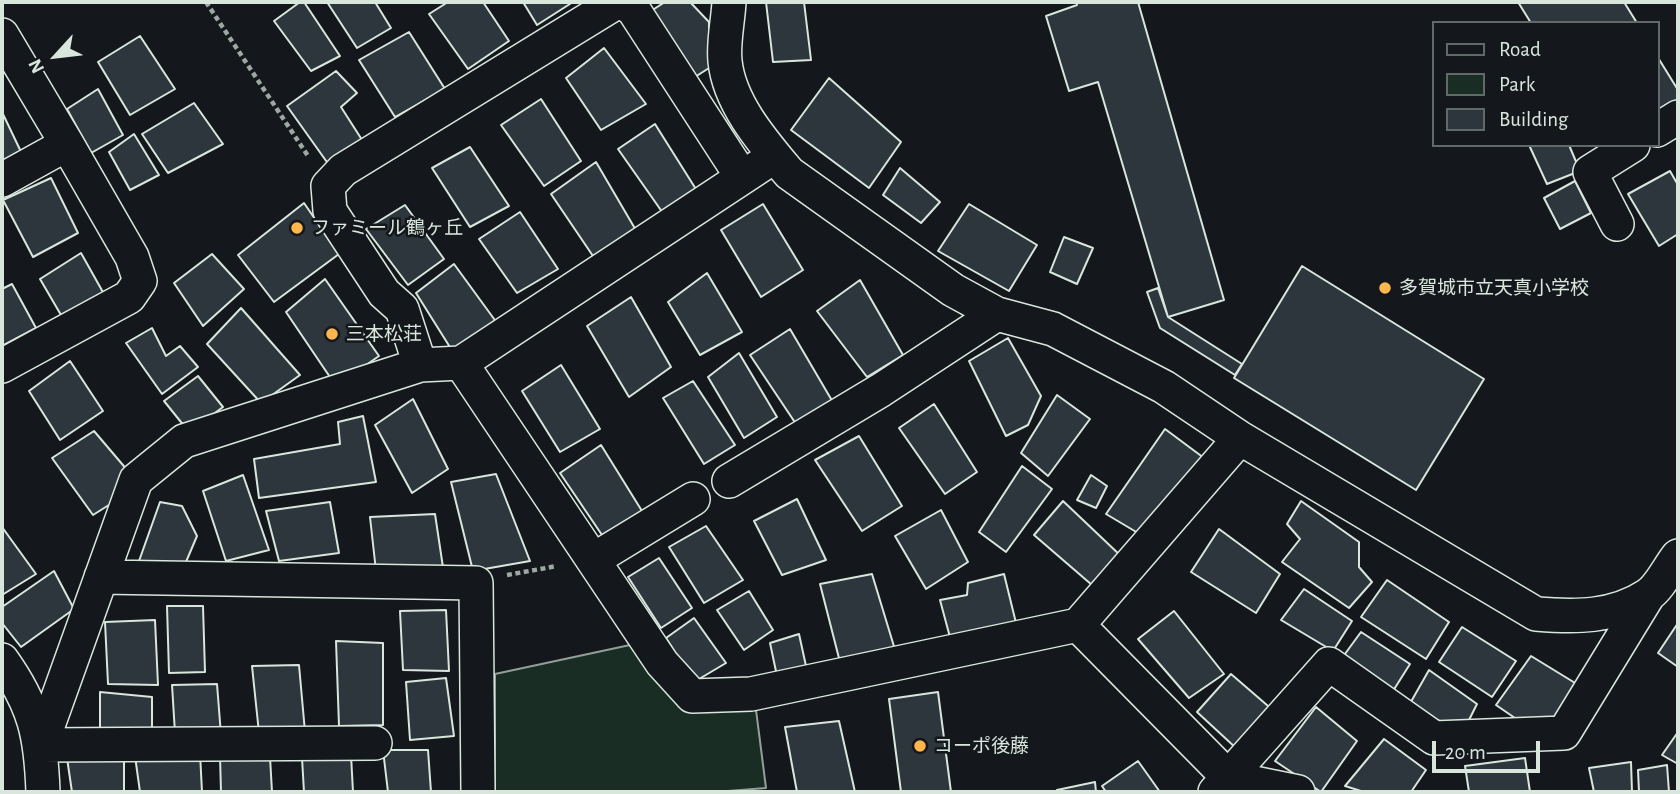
<!DOCTYPE html>
<meta charset="utf-8">
<style>
body{margin:0}
#map{position:relative;width:1680px;height:794px;overflow:hidden;background:#14181c;font-family:"Alegreya Sans",sans-serif}
canvas{display:block}
.frame{position:absolute;inset:0;border:4px solid #d8e6dc;pointer-events:none}
.legend{position:absolute;left:1432px;top:21px;width:228px;height:126px;box-sizing:border-box;background:#14181c;border:2px solid #626a69;margin:0;padding:9px 12px;list-style:none;font-size:21px;color:#d8e6dc}
.legend li{display:flex;align-items:center;gap:14px;height:35px}
.legend b{width:35px;border:2px solid #626a69}
.north{position:absolute;left:21px;top:21px;width:70px;height:70px;-webkit-text-stroke:5px #14181c;paint-order:stroke;rotate:243deg;font-size:19px;font-weight:700;line-height:28px;text-align:center;color:#d8e6dc}
.north::after{content:'';display:block;margin:auto;width:24px;height:32px;background:#d8e6dc;clip-path:polygon(50% 0,100% 100%,50% 72%,0 100%)}
.scale{position:absolute;left:1432px;top:741px;width:108px;height:32px;box-sizing:border-box;border:4px solid #d8e6dc;border-top:0;padding-left:9px;font-size:21px;line-height:24px;white-space:nowrap;color:#d8e6dc;-webkit-text-stroke:5px #14181c;paint-order:stroke}
</style>
<div id="map">
<canvas width="1680" height="794"></canvas>
<div class="frame"></div>
<ul class="legend">
<li><b style="height:9px;background:#14181c"></b>Road</li>
<li><b style="height:19px;background:#1a2d24"></b>Park</li>
<li><b style="height:19px;background:#2c363c"></b>Building</li>
</ul>
<div class="north">N</div>
<div class="scale">20 m</div>
</div>
<script>
const c = document.querySelector('canvas').getContext('2d');
c.lineJoin = 'round';
function fillPath(path, color) {
  c.fillStyle = color;
  c.fill(path, 'evenodd');
}
function trace(path, color, width, dash) {
  c.strokeStyle = color;
  c.lineWidth = width;
  c.lineCap = dash ? 'butt' : 'round';
  c.setLineDash(dash || []);
  c.stroke(path);
}
function write(font, color, halo, rows, align = 'center') {
  c.font = font + ' "Alegreya Sans","Noto Sans JP",sans-serif';
  c.lineWidth = 5;
  c.setLineDash([]);
  c.textBaseline = 'middle';
  c.strokeStyle = halo;
  c.fillStyle = color;
  for (const [text, x, y, turn = 0] of rows) {
    c.save();
    c.translate(x, y);
    c.rotate((+turn || 0) * Math.PI / 180);
    c.textAlign = isNaN(turn) ? turn : align;
    if (halo) c.strokeText(text, 0, 0);
    c.fillText(text, 0, 0);
    c.restore();
  }
}
const green = new Path2D(`
 M630,645l21,24 104,33 11,86 -51,4h-220v-118z`);
fillPath(green, '#1a2d24');
trace(green, '#939e99', 2);
const building = new Path2D(`
 M300,2h4l36,54 -29,15 -37,-50z
 M327,2h48l16,26 -34,20z
 M448,2h35l26,39 -41,28 -39,-55z
 M523,2h50l-36,23z
 M665,2h25l19,20v46l-14,9 -44,-66z
 M766,2h38l7,58 -38,2z
 M1076,2h62l86,298 -56,17 -70,-235 -29,9 -23,-75 31,-11z
 M1518,2h106l13,21h-106z
 M409,32l36,57 -50,28 -36,-57z
 M140,36l35,53 -45,26 -32,-53z
 M604,48l42,56 -45,26 -35,-52z
 M1657,56l21,34v10l-21,12z
 M336,71l21,22 -16,14 23,36 -35,22 -42,-59z
 M829,78l72,64 -32,46 -78,-58z
 M98,89l25,46 -32,18 -24,-44z
 M541,99l40,62 -37,25 -43,-61z
 M194,103l29,41 -55,29 -26,-39z
 M2,112l21,44 -21,13z
 M655,124l44,70 -34,22 -47,-67z
 M134,134l25,41 -29,15 -21,-38z
 M1529,145h40l11,26 -33,13z
 M470,147l39,59 -39,21 -38,-59z
 M596,162l41,70 -42,27 -44,-65z
 M900,168l40,34 -19,21 -38,-28z
 M1670,171l8,14v49l-19,12 -31,-52z
 M51,178l27,55 -45,24 -30,-57z
 M1575,181l16,32 -31,16 -16,-31z
 M304,203l35,51 -65,48 -36,-47z
 M763,204l40,66 -42,27 -40,-67z
 M969,204l68,41 -28,46 -71,-40z
 M405,205l39,54 -36,26 -42,-56z
 M520,212l38,57 -41,24 -38,-54z
 M1064,237l29,11 -16,36 -27,-12z
 M81,253l23,41 -43,21 -21,-36z
 M212,254l32,35 -41,37 -29,-43z
 M454,264l43,59 -44,29 -37,-59z
 M1302,266l182,113 -68,111 -182,-112z
 M707,273l35,59 -42,23 -32,-53z
 M325,279l54,77 -43,30 -50,-74z
 M860,280l43,75 -36,22 -50,-66z
 M12,284l24,44 -34,18v-57z
 M1158,288l10,29 74,47 -7,11 -75,-47 -13,-36z
 M631,297l40,70 -42,30 -42,-71z
 M241,308l59,67 -39,28 -54,-59z
 M152,328l14,28 14,-10 18,21 -36,27 -36,-51z
 M790,329l44,75 -38,20 -46,-69z
 M1008,338l33,58 -13,29 -22,11 -37,-75z
 M739,353l38,64 -33,21 -36,-61z
 M70,361l33,50 -43,29 -31,-49z
 M561,365l39,64 -40,23 -38,-61z
 M198,376l25,31 -34,25 -25,-31z
 M693,381l42,64 -31,19 -41,-66z
 M1057,395l33,24 -42,57 -27,-23z
 M413,399l35,70 -36,24 -37,-68z
 M934,404l43,68 -32,22 -46,-66z
 M363,416l13,66 -117,16 -5,-39 86,-15 -2,-22z
 M1165,429l39,29 -61,78 -37,-22z
 M94,431l34,40 -8,27 -27,17 -41,-57z
 M859,436l43,70 -40,25 -47,-71z
 M601,445l41,66 -40,24 -42,-62z
 M1022,466l30,23 -46,63 -27,-20z
 M496,474l34,87 -57,10 -22,-89z
 M243,475l26,75 -43,11 -23,-70z
 M1091,475l16,11 -11,22 -19,-8z
 M797,499l29,61 -44,15 -28,-54z
 M1063,501l59,56 -30,28 -58,-50z
 M1301,501l58,41v25l13,15 -23,26 -67,-46 18,-23 -13,-15z
 M160,502l22,4 15,30 -14,33 -44,-8z
 M330,502l9,51 -60,8 -13,-50z
 M941,510l27,52 -42,27 -31,-53z
 M435,514l9,60 -68,-3 -6,-54z
 M706,526l37,54 -39,23 -35,-56z
 M2,527l34,47 -34,21z
 M1219,529l61,45 -24,39 -65,-41z
 M659,558l33,50 -31,20 -33,-51z
 M54,571l20,38 -53,38 -19,-24v-16z
 M872,574l24,79 -55,13 -21,-82z
 M1004,574l13,53 -66,14 -11,-41 27,-5 1,-12z
 M1387,580l62,42 -23,37 -65,-42z
 M1304,589l48,32 -19,30 -52,-31z
 M749,591l24,39 -29,20 -27,-40z
 M167,606h36l2,66 -36,1z
 M446,610l3,61 -46,-1 -3,-59z
 M1174,611l50,63 -35,24 -51,-59z
 M694,618l32,45 -32,19 -28,-44z
 M155,620l3,65 -50,-1 -3,-62z
 M1678,623v44l-20,-14z
 M1462,627l54,34 -24,36 -53,-35z
 M1361,632l49,32 -17,27 -51,-33z
 M799,634l7,32 -29,10 -7,-33z
 M336,641l47,2v82l-44,1z
 M1531,656l49,30 -19,32 -33,9 -32,-22z
 M299,665l6,67 -46,1 -7,-67z
 M1429,670l48,34 -10,20 -26,8 -33,-25z
 M1231,674l44,38 -38,37 -40,-37z
 M446,678l8,58 -44,4 -4,-58z
 M217,684l4,51 -46,-2 -3,-48z
 M100,692l52,5v39l-52,-1z
 M938,692l13,100h-50l-12,-93z
 M1316,707l41,34 -36,51 -46,-31z
 M839,721l16,71h-58l-12,-65z
 M1678,732v32l-16,-9z
 M1384,739l42,31 -15,22h-47l-19,-6z
 M383,750h45l3,42h-43z
 M200,753l2,39h-62l-5,-36z
 M124,754v38h-52l-5,-34z
 M351,755l2,37h-49l-2,-34z
 M220,756l50,1 2,35h-51z
 M1525,758l5,34h-61l-4,-26z
 M1138,761l22,31h-54l-4,-6z
 M1631,762l1,30h-38l-5,-24z
 M1667,765l2,27h-30l-1,-22z
 M1095,782l1,10h-38l-1,-2z`);
fillPath(building, '#2c363c');
trace(building, '#d8e6dc', 2);
const minor = new Path2D(`
 M622,2l11,7 109,168
 M729,2c-1,19 -6,41 -4,59 4,42 38,81 64,112l164,117 44,24 56,15 111,58 76,51 296,176c39,3 77,4 112,-19 12,-8 21,-28 30,-39
 M2,35l65,109 -65,36
 M1657,130l21,-13
 M1617,224l-27,-52 43,-27
 M461,363l201,300 30,33 59,-2 327,-69 162,-187
 M420,365l-18,-56 -18,-16 -54,-82 -2,-25 15,-16 274,-168
 M2,366l127,-69 11,-16 -8,-24 -65,-113
 M729,481l152,-91 116,-76
 M593,560l100,-61
 M101,577l375,6 2,209
 M1078,625l151,153 69,14
 M2,660c33,46 39,76 41,132
 M375,743l-334,2 95,-265 48,-39 236,-76 41,-2 314,-207
 M1215,792l114,-128 105,74 130,-5 85,-139`);
trace(minor, '#d8e6dc', 36);
trace(new Path2D(`
 M206,2l102,154
 M507,575l50,-9`), '#9da8a2', 4.5, [5, 3.5]);
trace(minor, '#14181c', 33);
for (const [x, y, r, color] of [
 [297,228,7,"#ffb74d"],
 [1385,288,7,"#ffb74d"],
 [332,334,7,"#ffb74d"],
 [920,746,7,"#ffb74d"]
]) {
  const dot = new Path2D();
  dot.arc(x, y, r, 0, 2 * Math.PI);
  c.fillStyle = color;
  c.fill(dot);
  trace(dot, '#14181c', 2.5);
}
write('19px', '#d8e6dc', '#14181c', [
 ["ファミール鶴ヶ丘",311,228],
 ["多賀城市立天真小学校",1399,288],
 ["三本松荘",346,334],
 ["コーポ後藤",934,746]
], 'left');
</script>
